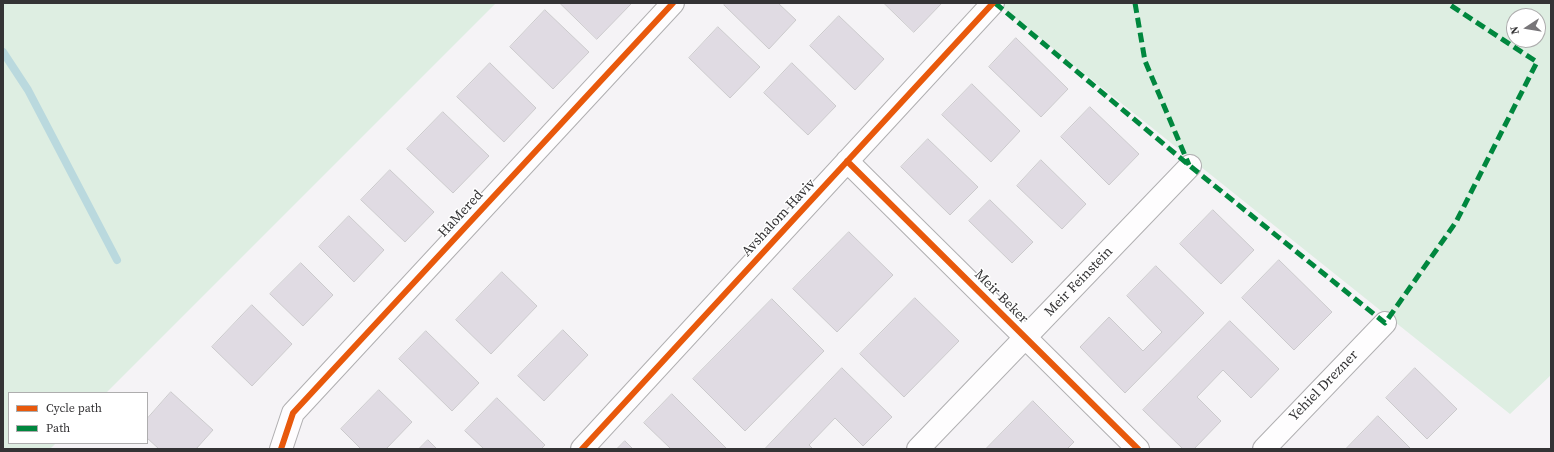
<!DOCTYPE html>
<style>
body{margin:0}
#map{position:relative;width:1554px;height:452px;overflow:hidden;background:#f5f3f6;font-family:"Source Serif 4",serif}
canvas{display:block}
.frame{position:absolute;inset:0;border:4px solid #343335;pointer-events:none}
.legend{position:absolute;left:8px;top:392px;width:140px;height:52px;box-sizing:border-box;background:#fff;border:1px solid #aeadae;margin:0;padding:5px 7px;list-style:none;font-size:12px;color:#343335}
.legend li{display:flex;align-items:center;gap:8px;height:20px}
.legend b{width:20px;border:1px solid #aeadae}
.north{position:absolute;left:1506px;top:8px;width:40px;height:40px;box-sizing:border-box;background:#fff;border:1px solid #aeadae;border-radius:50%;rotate:258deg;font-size:11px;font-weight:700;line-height:16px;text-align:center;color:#343335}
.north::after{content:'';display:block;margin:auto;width:14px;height:18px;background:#787679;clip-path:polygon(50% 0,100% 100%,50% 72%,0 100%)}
</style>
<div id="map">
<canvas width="1554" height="452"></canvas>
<div class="frame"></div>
<ul class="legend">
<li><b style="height:5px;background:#e8590c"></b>Cycle path</li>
<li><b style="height:5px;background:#00873e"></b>Path</li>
</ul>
<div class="north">N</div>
</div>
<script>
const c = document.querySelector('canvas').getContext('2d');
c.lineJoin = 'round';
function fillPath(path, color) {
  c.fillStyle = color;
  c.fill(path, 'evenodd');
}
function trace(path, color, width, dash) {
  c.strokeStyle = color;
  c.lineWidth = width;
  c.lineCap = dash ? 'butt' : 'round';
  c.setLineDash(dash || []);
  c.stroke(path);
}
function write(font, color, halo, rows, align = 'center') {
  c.font = font + ' "Source Serif 4",serif';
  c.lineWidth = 3;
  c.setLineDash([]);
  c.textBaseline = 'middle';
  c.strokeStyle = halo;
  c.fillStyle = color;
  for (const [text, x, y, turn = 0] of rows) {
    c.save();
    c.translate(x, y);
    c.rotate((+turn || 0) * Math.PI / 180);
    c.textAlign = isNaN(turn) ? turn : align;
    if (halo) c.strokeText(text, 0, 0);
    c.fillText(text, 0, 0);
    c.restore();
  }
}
fillPath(new Path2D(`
 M3,3h493l-390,390h-97v50h47l-6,6h-47z
 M996,3h555v372l-41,39zM1514,16h24v24h-24z`), '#deeee2');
trace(new Path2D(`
 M3,52l25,38 89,170`), '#bad9de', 8);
const building = new Path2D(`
 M560,3h69l2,1 -34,35z
 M726,3h52l18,17 -27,29 -45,-44z
 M884,3h58l-28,29z
 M545,10l44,42 -36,37 -43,-42z
 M839,16l45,43 -29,31 -45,-44z
 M718,27l42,40 -30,31 -41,-40z
 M1016,38l52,51 -27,28 -52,-50z
 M490,63l46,45 -32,34 -47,-45z
 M792,63l44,43 -28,29 -44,-42z
 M972,84l48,47 -29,31 -49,-47z
 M1090,107l49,47 -30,31 -48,-48z
 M443,112l46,44 -36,37 -46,-44z
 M928,139l50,48 -28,28 -49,-48z
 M1041,160l45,44 -24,25 -45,-43z
 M390,170l44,42 -29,30 -44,-42z
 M990,200l43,42 -21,21 -43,-42z
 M1213,210l41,40 -33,34 -41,-40z
 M349,216l35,34 -30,32 -35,-35z
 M849,232l44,43 -56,57 -44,-43z
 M1279,260l53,52 -38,38 -52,-52z
 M301,263l32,32 -30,31 -33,-32z
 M1156,266l48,47 -79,80 -45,-46 29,-30 34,34 19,-19 -35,-36z
 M502,272l35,34 -46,48 -35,-34z
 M915,298l44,43 -55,56 -44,-43z
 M772,299l52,52 -79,80 -52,-52z
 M252,305l40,39 -40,42 -40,-39z
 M1230,321l49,48 -28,29 -28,-28 -26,27 24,24 -27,28h-11l-40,-39z
 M563,330l25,25 -44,46 -26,-25z
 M426,331l53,52 -27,28 -53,-52z
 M842,368l50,49 -29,29 -28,-28 -26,27 4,4h-48z
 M1415,368l42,41 -30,30 -41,-41z
 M379,390l33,32 -26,27h-25l-20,-20z
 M171,392l42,38 -17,19h-37l-12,-11v-19z
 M672,394l55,55h-56l-27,-26z
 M497,398l48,47 -4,4h-57l-19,-18z
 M1033,401l41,41 -7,7h-81z
 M1378,416l33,33h-65z
 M428,440l9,9h-18z
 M625,441l8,8h-16z`);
fillPath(building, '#e0dbe3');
trace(building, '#cbcacc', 1);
const street = new Path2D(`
 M847,161l291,288
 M281,449l12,-36 380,-410
 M582,449l411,-446
 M918,449l272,-283
 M1264,449l121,-126`);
trace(street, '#b0afb1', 24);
trace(street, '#fefdfe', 22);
trace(new Path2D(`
 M995,3l195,163 195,157 71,-101 81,-160 -90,-59
 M1135,3l10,58 44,104`), '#00873e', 5, [10, 5]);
trace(new Path2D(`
 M847,161l291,288
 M281,449l12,-36 380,-410
 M582,449l411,-446`), '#e8590c', 6);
write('14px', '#343335', '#fff', [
 ["HaMered",461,214,-47],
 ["Avshalom Haviv",779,218,-47],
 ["Meir Feinstein",1079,282,-46],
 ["Meir Beker",1001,297,45],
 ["Yehiel Drezner",1324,386,-46]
]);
</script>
